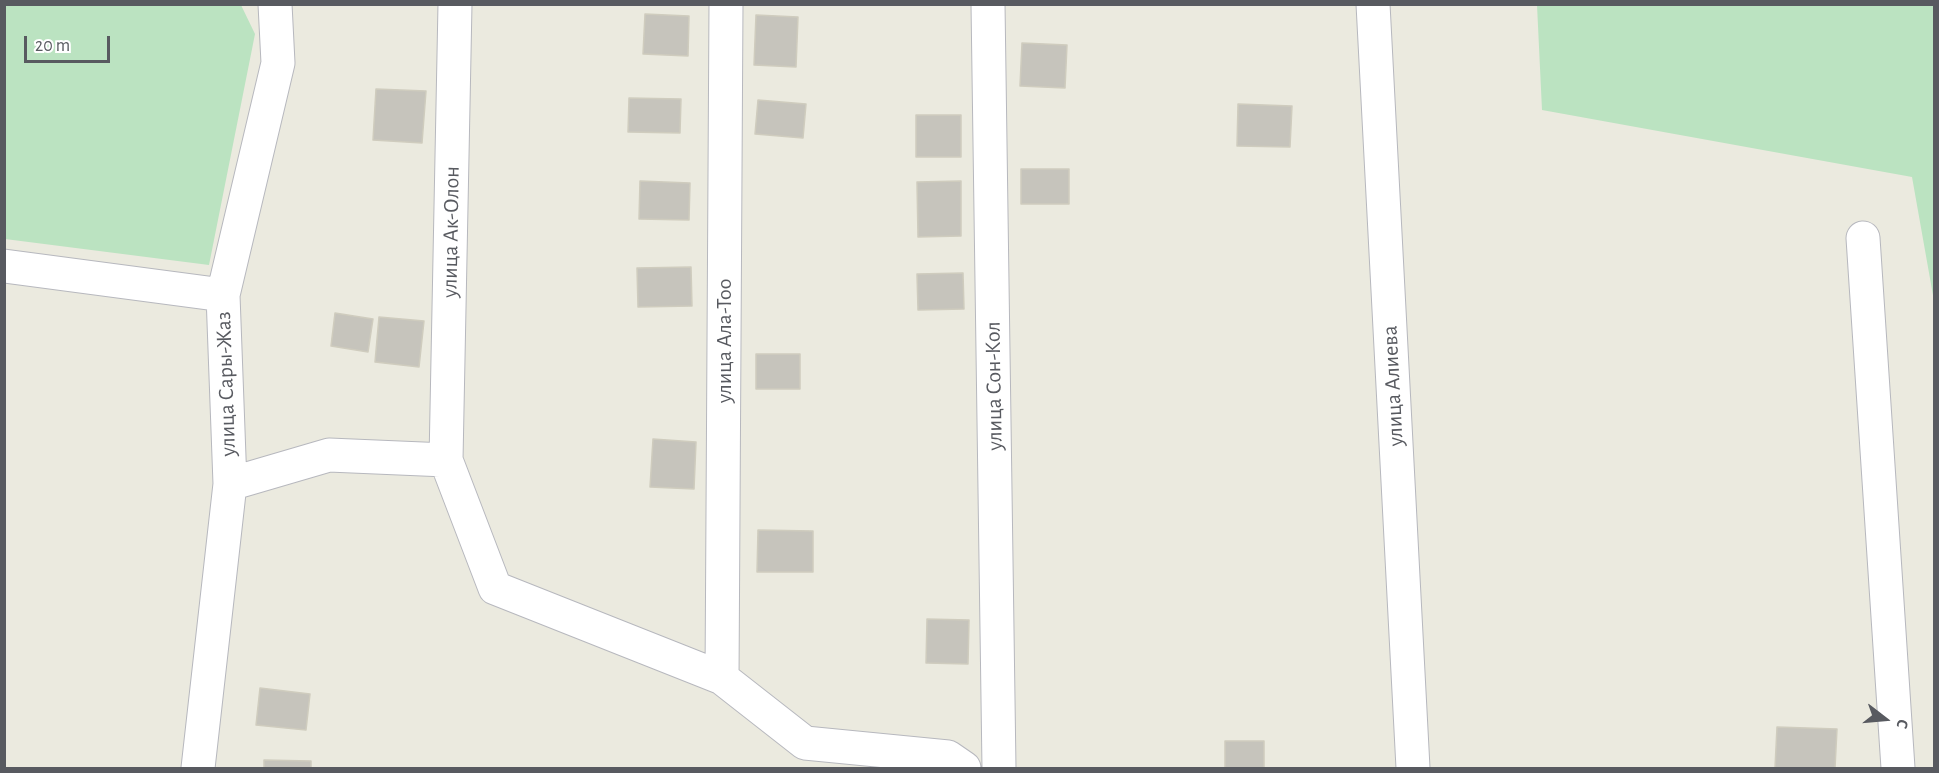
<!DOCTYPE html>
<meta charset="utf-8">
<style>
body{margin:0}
#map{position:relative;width:1939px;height:773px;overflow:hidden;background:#ebeadf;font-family:"Alegreya Sans",sans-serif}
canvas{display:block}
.frame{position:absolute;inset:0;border:6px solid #585a60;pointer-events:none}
.north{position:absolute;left:1855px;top:689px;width:60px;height:60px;-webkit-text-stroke:4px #fff;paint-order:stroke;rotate:106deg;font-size:16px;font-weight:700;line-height:24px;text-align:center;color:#585a60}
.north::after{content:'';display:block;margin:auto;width:21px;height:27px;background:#585a60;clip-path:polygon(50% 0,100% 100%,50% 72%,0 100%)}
.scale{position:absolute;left:24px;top:36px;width:86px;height:27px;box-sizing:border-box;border:3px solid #585a60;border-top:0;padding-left:8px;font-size:18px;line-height:21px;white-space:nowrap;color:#585a60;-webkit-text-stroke:4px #fff;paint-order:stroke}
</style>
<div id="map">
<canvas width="1939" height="773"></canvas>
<div class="frame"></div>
<div class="north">С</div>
<div class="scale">20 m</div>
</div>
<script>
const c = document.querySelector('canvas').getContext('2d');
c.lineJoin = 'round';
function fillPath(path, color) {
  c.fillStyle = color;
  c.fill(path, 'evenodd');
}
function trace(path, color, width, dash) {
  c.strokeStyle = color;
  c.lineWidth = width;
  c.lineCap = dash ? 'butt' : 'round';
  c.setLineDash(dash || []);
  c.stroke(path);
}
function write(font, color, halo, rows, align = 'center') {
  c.font = font + ' "Alegreya Sans",sans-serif';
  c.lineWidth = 4.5;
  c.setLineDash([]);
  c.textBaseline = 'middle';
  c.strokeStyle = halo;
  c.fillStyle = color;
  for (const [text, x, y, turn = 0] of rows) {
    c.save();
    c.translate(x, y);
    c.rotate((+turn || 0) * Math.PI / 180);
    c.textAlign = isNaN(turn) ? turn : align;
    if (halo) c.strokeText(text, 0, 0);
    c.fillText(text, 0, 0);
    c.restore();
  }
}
fillPath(new Path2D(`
 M5,4l236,1 14,29 -46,231 -204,-26z
 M1537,5h397v296l-22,-124 -370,-67z`), '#bbe3c1');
const building = new Path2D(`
 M645,14l44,2 -1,40 -45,-2z
 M756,15l42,2 -2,50 -42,-2z
 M1022,43l45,2 -2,43 -45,-2z
 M376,89l50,2 -4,52 -49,-3z
 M629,98l52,1 -1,34 -52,-1z
 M758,100l48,4 -3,34 -48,-4z
 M1238,104l54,2 -2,41 -53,-1z
 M916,115h45v42h-45z
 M1021,169h48v35h-48z
 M640,181l50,2 -1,37 -50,-1z
 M961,181v55l-43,1 -1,-55z
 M691,267l1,39 -54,1 -1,-39z
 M963,273l1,36 -46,1 -1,-36z
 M335,313l38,6 -5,33 -37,-6z
 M379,317l45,4 -5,46 -44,-5z
 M756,354h44v35h-44z
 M653,439l43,3 -2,47 -44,-2z
 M758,530l55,1v41h-56z
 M927,619l42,1 -1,44 -42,-1z
 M260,688l50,6 -4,36 -50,-5z
 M1777,727l60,2 -2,39h-60z
 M1225,741h39v27h-39z
 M264,760l47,1v7h-47z`);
fillPath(building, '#c6c4bc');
trace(building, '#cfccbe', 1.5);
const minor = new Path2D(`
 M988,4l11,764
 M1373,4l40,764
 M1863,238l35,530
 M4,266l219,29
 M446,460l9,-456
 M230,484l99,-29 117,5 49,128 227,90 83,65 143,14 16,11
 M722,678l4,-674
 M198,768l32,-284 -7,-189 55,-232 -3,-59`);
trace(minor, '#b7b8be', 35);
trace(minor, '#fff', 33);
write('22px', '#585a60', '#fff', [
 ["улица Ак-Олон",451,232,-89],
 ["улица Ала-Тоо",724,341,-90],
 ["улица Сары-Жаз",226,384,-92],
 ["улица Сон-Кол",994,386,-91],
 ["улица Алиева",1393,386,-93]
]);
</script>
